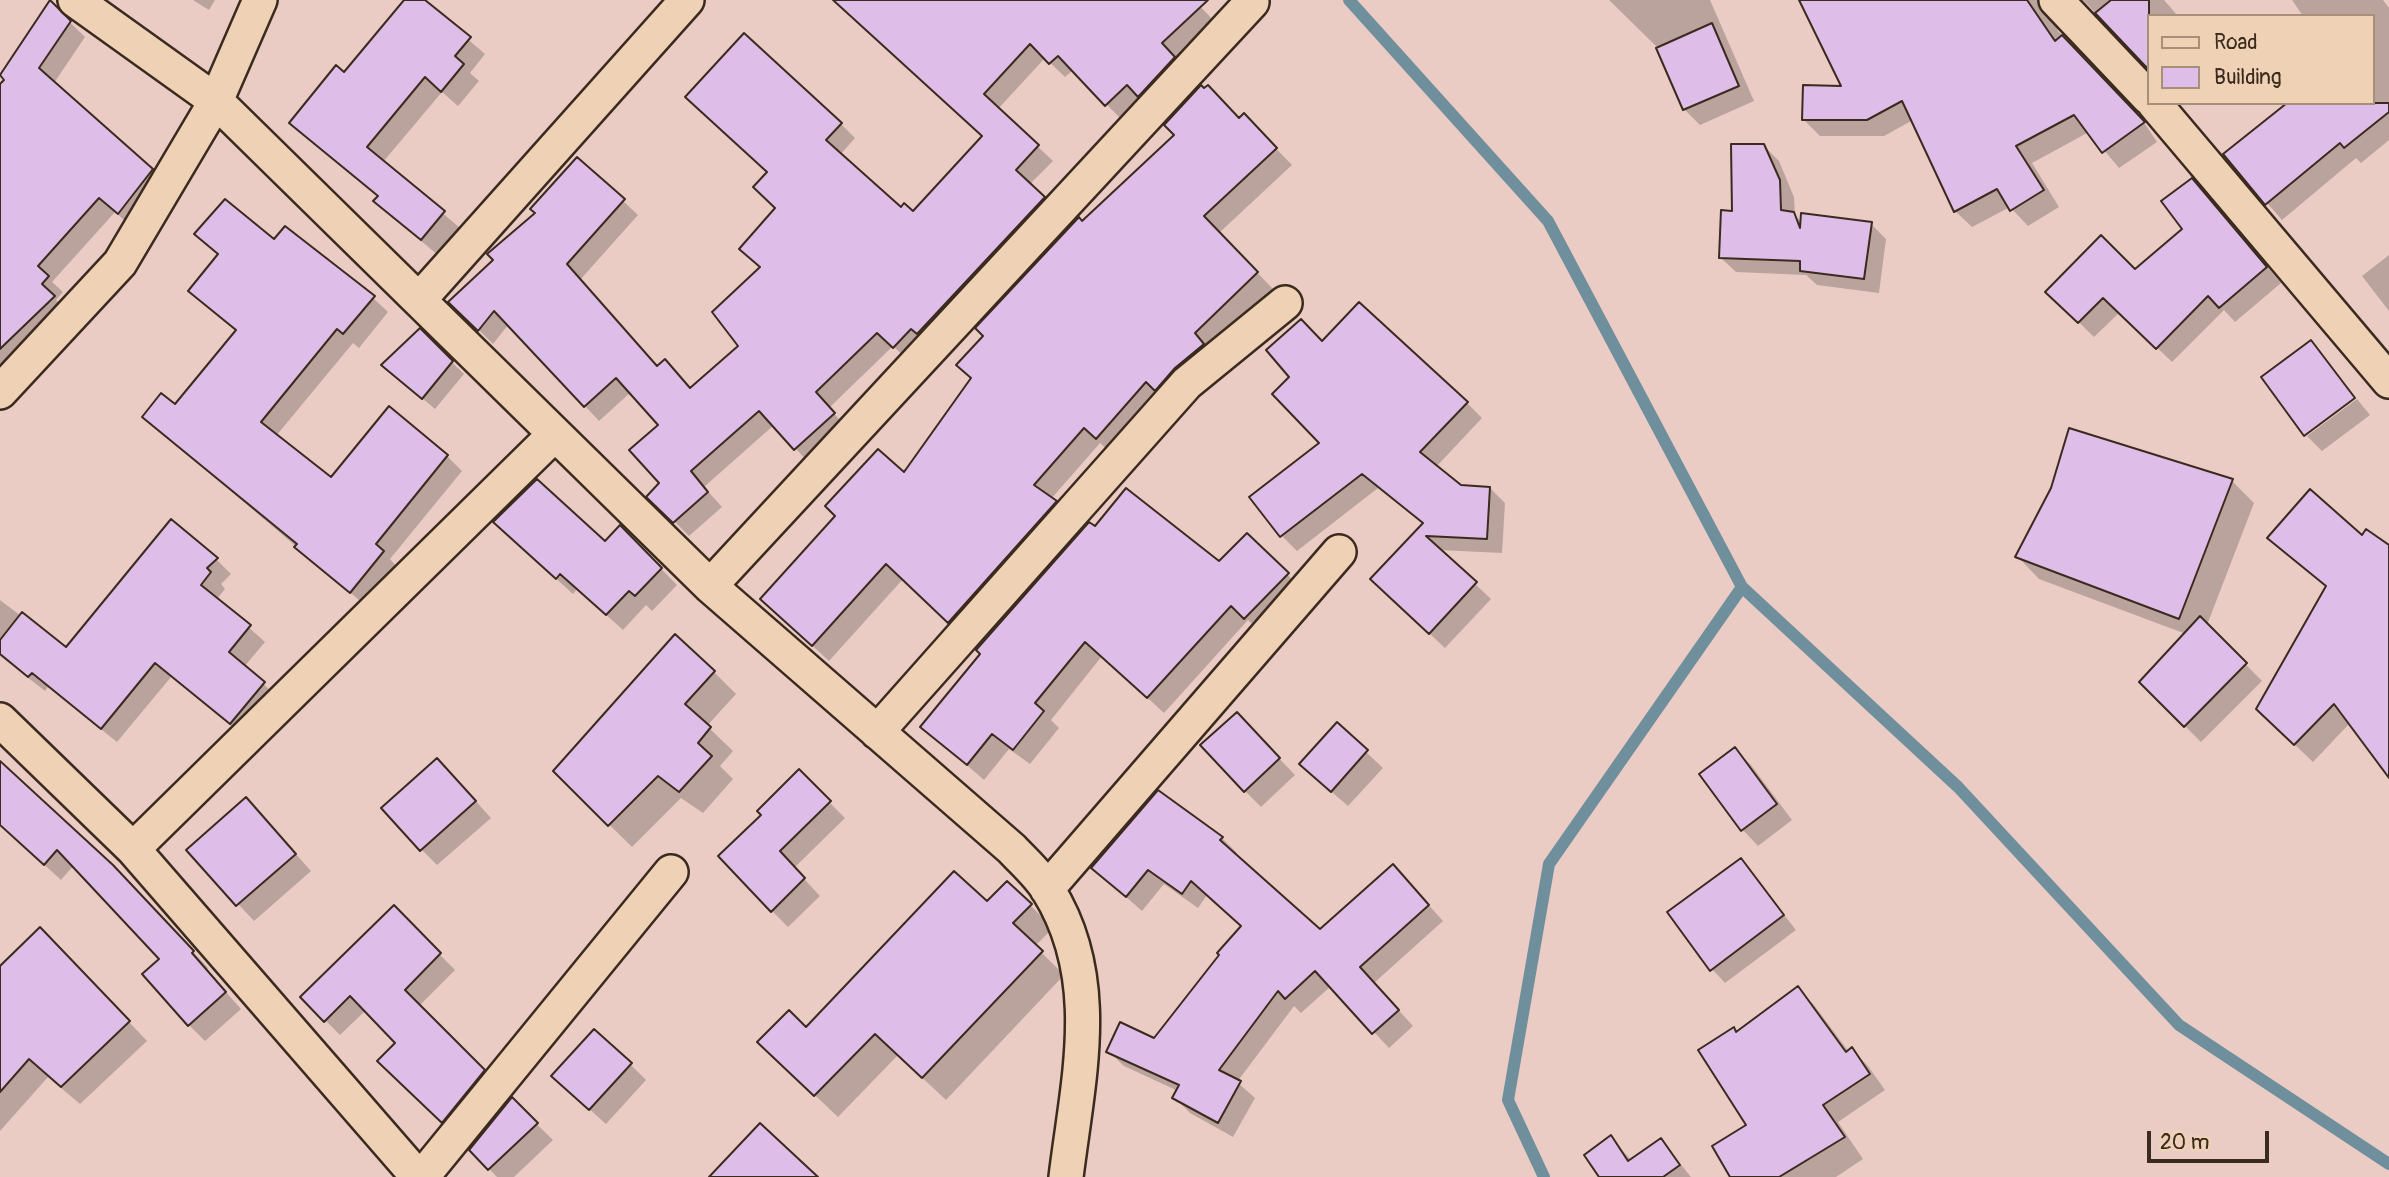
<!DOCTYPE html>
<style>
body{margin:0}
#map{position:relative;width:2389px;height:1177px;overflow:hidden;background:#eaccc5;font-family:Pangolin,sans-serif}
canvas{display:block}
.legend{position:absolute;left:2147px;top:14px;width:228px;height:91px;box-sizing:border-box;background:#efd2b6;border:2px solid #a78f79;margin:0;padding:9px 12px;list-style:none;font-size:21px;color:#3b2a1e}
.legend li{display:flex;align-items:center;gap:14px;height:35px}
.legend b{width:35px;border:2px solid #a78f79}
.scale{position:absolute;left:2147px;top:1131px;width:122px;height:32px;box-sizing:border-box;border:4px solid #3b2a1e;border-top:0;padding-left:9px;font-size:21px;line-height:24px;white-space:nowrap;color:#3b2a1e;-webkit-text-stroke:5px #efd2b6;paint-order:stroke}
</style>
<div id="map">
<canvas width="2389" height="1177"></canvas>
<ul class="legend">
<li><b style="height:9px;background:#efd2b6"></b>Road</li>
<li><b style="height:19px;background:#debde9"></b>Building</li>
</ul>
<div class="scale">20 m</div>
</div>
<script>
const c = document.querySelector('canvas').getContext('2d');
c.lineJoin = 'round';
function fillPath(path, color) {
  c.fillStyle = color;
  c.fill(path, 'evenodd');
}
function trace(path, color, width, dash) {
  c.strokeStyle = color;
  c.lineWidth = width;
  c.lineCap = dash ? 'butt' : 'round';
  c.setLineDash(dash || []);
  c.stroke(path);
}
fillPath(new Path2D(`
 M193,0h22l-6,10z
 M406,0h16l63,54 -15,19 9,8 -21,25 -16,-14 -59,70 77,66 -22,27 -46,-38 -16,-16 3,-4 -88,-74 53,-49z
 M835,0h359l21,22 -40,37 13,14 -67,46 -48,-49 -8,7 -20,-19 -47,51 55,52 -24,24 29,28 -149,148 -16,-15 -64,62 19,21 -38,35 -36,-39 -70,62 18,20 -33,29 -40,-40 12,-13 -1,-58 -29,-33 -32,29 -90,-97 -16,20 -42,-42 172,-101 15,14 -58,65 78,88 7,-7 26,28 50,-43 36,-137 -22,-22 86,-63 14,14 -15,17 61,54 12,4 71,-76z
 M1609,0h101l44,101 -54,24 -16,-16 -26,-61z
 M1800,0h267l-14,13 5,18 87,93 12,18 -38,26 -30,-36 -57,31 27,44 -31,19 -18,-19 -38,20 -17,-16 -42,-91 -29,16h-64l-16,-16 40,-32z
 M2083,0h81l14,16h-29v52z
 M2292,0h91l6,8v132l-28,23 -5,-5 -74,62 -57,-65 148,-52v-87h-70z
 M49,2l36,35 -31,46 113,102 -34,43 -18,-16 -63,70 11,10 -7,8 13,12 -69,66v-292z
 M1239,120l20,11 33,34 -73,68 54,56 -64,61 -96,104 -13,-11 -49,56 20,19 -106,120 -62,-59 -74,82 -51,-47 126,-139 68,-96 -14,-14 124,-142z
 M1764,146l15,15 15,36 1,18 7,8 69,1 15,15 -7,54 -62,-8 -11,-10 -70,-3 -15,-14z
 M2192,180l89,103 -46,39 -11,-12 -52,52 -52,-50 -26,25 -46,-45 87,-21 49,-41z
 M196,234l79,8 98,56 15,14 -29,36 -6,-5 -77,93 55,44 116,-24 15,15 -72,88 7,8 -31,39 -222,-189 31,-10 62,-76 -47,-40 29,-35z
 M2389,255v56l-27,-35z
 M420,331l44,43 -29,35 -52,-44z
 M2310,342l45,54 -49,37z
 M1323,343l144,60 15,15 -46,49 24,20 30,1 15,15 -3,50 -63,-3 52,49 -46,49 -58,-54 37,-70 -46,-36 -81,63 -15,-15 39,-93z
 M2357,399l13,16 -48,36 -15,-15z
 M2232,481l22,22 -47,122 55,56 -61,61 -60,-60 45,-48 -147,-55 -21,-22z
 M620,527l57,58 -25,26 -6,-6 -23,25 -46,-41 -4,5 -62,-56 94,5z
 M1247,535l56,55 -42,43 -13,-13 -84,93 -62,-57 -51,64 8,8 -29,36 -21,-15 -25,31 -61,-53 296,-163z
 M2362,537l27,10v228l-39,-52 -37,39 -37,-35 51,-139 -58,-50z
 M216,559l15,15 -10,10 4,5 -8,10 48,43 -21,25 35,31 -33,40 -75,-61 -54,65 -69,-55 -3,4 -45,-35v-56l66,50z
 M714,672l22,22 -29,32 26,25 -13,15 13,13 -30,34 -22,-15 -49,49 -77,-76z
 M1337,725l46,43 -35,38 -30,-26z
 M1252,730l43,45 -34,32 -16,-16z
 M1735,749l16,16 41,55 -34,26 -16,-17z
 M799,772l46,46 -51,50 26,28 -32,31 -16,-16 -8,-96z
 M453,776l38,42 -54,47 -16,-16z
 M0,783l129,100 79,85 -2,2 35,39 -36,32 -16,-16 -27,-66 -88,-94 -13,15 -61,-56z
 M262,816l49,55 -57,50 -66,-71z
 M1222,838l15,15 -2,3 85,76 88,-50 35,39 -69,62 39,43 -24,22 -58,-62 -30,27 -7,-7 -57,76 18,16 -22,39 -43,-24 -16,-16 4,-6 -54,-25 -16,-15 46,-11 89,-113 -36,-32 -9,13 -34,-24 -22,27 -49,-43z
 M1741,860l55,70 -71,53 -13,-14z
 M987,904l43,1 23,23 -18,18 29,29 -118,125 -48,-45 -60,62 -56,-53 24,-34z
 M394,908l61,62 -36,36 80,80 -41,50 -63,-60 3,-33 -32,-33 -26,25 -38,-38z
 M59,948l88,93 -67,63 -32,-27 -48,54v-163z
 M1798,989l16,16 35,47 3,-2 16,16 17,24 -47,32 25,37 -27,18h-104l16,-51 -11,-93z
 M630,1064l16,16 -40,44 -36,-32z
 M512,1100l41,40 -39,37h-17l-26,-27z
 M1611,1138l21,23 29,-21 30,37h-90z`), '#0003');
trace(new Path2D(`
 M1349,0l199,221 194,366 216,200 221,238 210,139
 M1544,1177l-36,-77 41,-236 193,-277`), '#6f8f9d', 12);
const building = new Path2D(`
 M50,0l21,21 -32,47 114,101 -35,45 -19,-16 -61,68 11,10 -7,8 13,12 -55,53v-265l4,-4 -4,-5z
 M404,0h21l46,37 -16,19 9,8 -23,28 -16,-15 -58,70 78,64 -24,29 -48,-39 5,-5 -89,-73 47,-58 8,7z
 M833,0h375l-46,43 13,14 -37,40 -11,-12 -22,21 -47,-50 -9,8 -19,-20 -46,50 55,51 -23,25 29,27 -128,137 -6,-5 -18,19 -16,-15 -61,59 19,21 -41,37 -35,-39 -68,60 17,21 -35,31 -27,-26 13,-14 -30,-33 29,-25 -42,-47 -32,29 -90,-96 -16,20 -30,-29 45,-42 -6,-6 48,-41 -5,-4 47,-52 48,42 -58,65 90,102 8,-7 25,29 48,-42 -26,-34 48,-45 -21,-18 36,-41 -22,-21 14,-15 -82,-75 59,-64 98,90 -16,17 75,67 3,-4 9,8 69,-75z
 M1799,0h228l28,41 7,-6 83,87 -43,31 -28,-38 -58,31 28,44 -34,21 -13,-22 -43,23 -52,-111 -35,19h-65l1,-35 38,1z
 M2111,0h38v70l-54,-57z
 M1712,23l27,63 -56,24 -27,-62z
 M1201,85l3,3 4,-3 31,33 5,-5 33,35 -73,68 54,56 -63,61 9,11 -29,24 -20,23 -9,-9 -50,57 -12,-11 -50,57 23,16 -109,122 -62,-59 -74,82 -52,-47 75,-83 -10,-10 53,-57 26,23 67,-94 -15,-13 27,-29 -8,-8 104,-111 3,4 92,-86 -10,-10z
 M2287,103h102v9l-45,36 -4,-5 -75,62 -42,-51z
 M1731,144h33l16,36 1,30 13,2 6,16 1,-15 71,9 -8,57 -64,-8v-10l-81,-3 2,-48 11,1z
 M2192,178l75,89 -48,41 -11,-12 -52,53 -53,-51 -25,25 -33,-31 56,-57 34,34 47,-40 -21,-28z
 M225,199l49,40 11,-13 90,70 -32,38 -6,-5 -76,93 70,55 58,-71 59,49 -72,89 8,7 -34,42 -56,-46 3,-3 -155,-127 19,-24 14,11 61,-74 -48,-39 30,-37 -24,-20z
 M1359,302l109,100 -48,50 41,33 29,2 -3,52 -61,-3 51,46 -48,52 -59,-55 53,-56 -61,-49 -82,63 -31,-40 70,-54 -47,-49 17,-17 -23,-27 35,-31 21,22z
 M420,328l33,33 -31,38 -41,-34z
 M2311,340l44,58 -51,38 -43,-59z
 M2069,428l164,51 -54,140 -164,-62 36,-69z
 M537,479l68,62 15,-16 42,43 -27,28 -6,-5 -23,24 -46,-41 -4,5 -63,-57z
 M1126,488l93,73 28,-28 42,40 -45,46 -13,-13 -84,92 -62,-56 -50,61 9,8 -31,39 -21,-16 -25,31 -47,-38 60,-73 -4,-4 113,-128 6,4z
 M2310,489l52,46 4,-6 23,16v233l-55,-74 -40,41 -38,-36 70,-123 -59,-48z
 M171,519l47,39 -11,10 4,4 -10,13 50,40 -22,27 36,30 -35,42 -75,-61 -54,66 -69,-56 -4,4 -28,-23v-14l22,-28 44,35z
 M2200,616l47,47 -63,64 -45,-45z
 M675,634l40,37 -30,33 26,23 -13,16 14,13 -33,36 -21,-16 -50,50 -55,-55z
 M1237,712l43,46 -36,34 -44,-47z
 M1337,722l31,28 -37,42 -32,-28z
 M1735,747l42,57 -36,27 -42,-57z
 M437,758l39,43 -56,50 -39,-43z
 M0,761l113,104 81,86 -2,2 34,39 -38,34 -46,-52 17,-15 -102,-109 -13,15 -44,-40z
 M799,769l32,32 -51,50 25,27 -34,34 -53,-56 43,-41 -4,-4z
 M1158,790l65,47 -3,3 100,89 73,-65 36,41 -69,62 39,43 -27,24 -57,-63 -30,28 -7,-8 -59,79 22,11 -23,42 -46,-25 7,-13 -73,-33 14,-30 34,16 65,-83 -2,-2 24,-27 -50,-45 -9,13 -34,-24 -22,27 -35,-29z
 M246,797l50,57 -60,52 -50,-56z
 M1741,858l43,57 -74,56 -43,-59z
 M954,871l33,30 20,-20 25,23 -19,19 30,28 -121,127 -47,-44 -61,62 -57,-54 32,-32 17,17z
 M394,905l47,48 -36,37 80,80 -43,53 -65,-62 18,-18 -45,-47 -26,26 -24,-25z
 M40,927l90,94 -69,66 -32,-28 -29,33v-126z
 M1798,986l48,66 6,-5 18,27 -47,31 22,32 -66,40h-49l-18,-31 34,-21 -48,-75 36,-23 2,5z
 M594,1029l38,34 -43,47 -38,-34z
 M512,1097l26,26 -50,47 -19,-20z
 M760,1123l58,54h-109z
 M1611,1135l17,26 33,-23 19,27 -17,12h-64l-15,-22z`);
fillPath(building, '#debde9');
trace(building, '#3b2a1e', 2);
const street = new Path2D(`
 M75,0l141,101 494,485 302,263c12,13 27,26 36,41 56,89 30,189 18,287
 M2056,0l93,98
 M2154,103l235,278
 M419,300l268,-300
 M0,392l120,-129 96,-162 44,-101
 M710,586l542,-584
 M0,720l133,129 285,328
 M877,732l310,-349 98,-80
 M133,849l422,-415
 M1047,889l292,-337
 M422,1177l249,-305`);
trace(street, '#3b2a1e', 38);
trace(street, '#efd2b6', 33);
</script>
